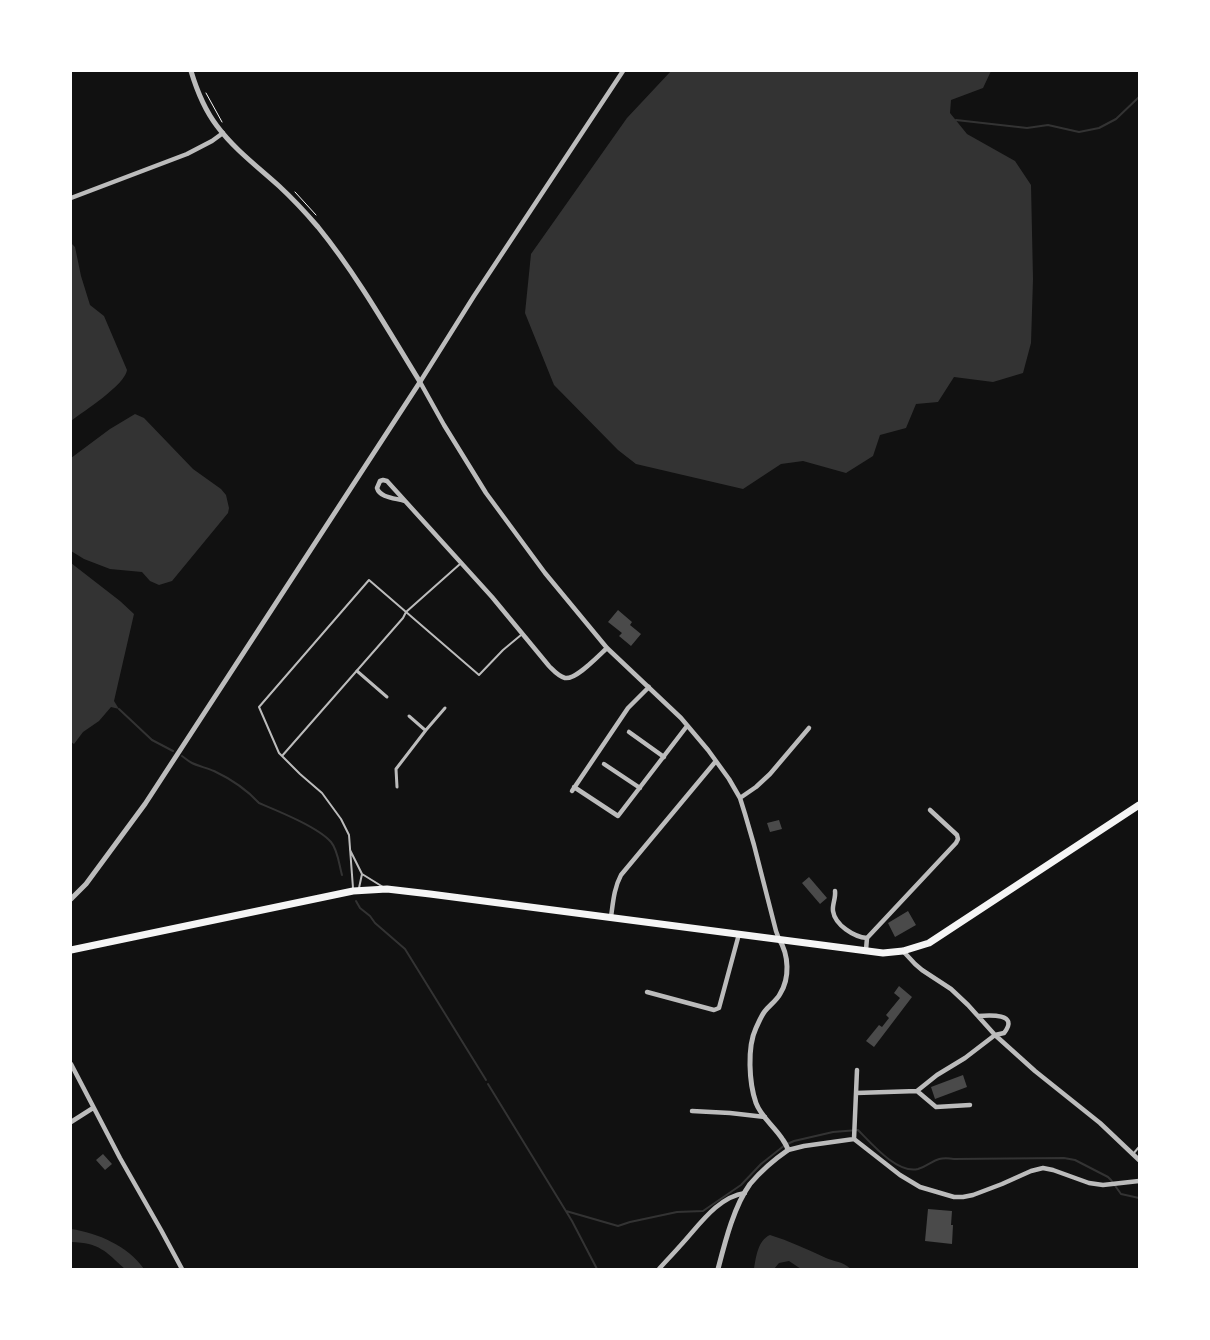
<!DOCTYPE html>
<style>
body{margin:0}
#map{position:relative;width:1210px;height:1340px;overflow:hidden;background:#111;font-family:"Varela Round",sans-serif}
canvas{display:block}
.frame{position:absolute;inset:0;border:72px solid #fff;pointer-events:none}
</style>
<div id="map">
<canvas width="1210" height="1340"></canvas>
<div class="frame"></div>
</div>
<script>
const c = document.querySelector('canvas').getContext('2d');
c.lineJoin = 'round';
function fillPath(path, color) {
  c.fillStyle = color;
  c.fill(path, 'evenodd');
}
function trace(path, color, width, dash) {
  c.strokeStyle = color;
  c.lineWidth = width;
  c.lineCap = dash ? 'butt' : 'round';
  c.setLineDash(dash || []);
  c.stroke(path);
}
fillPath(new Path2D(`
 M671,71h320l-8,17 -32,12 -1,13 17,21 48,27 16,24 2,94 -2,64 -8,30 -30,9 -39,-5 -16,25 -22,2 -10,24 -26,7 -7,21 -27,17 -43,-12 -22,3 -38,25 -107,-25 -18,-14 -64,-65 -29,-72 6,-59 96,-136z
 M71,243l4,4 6,29 9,29 14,11 23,54c-2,15 -43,41 -56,51z
 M135,414l9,4 49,51 28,20 5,6 3,13 -1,5 -56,68 -13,4 -9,-4 -8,-9 -32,-3 -26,-10 -13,-8v-93l39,-29z
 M71,563l49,38 14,13 -20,87 5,8 -8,-2 -12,14 -16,11 -9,12 -3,-2z
 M71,1229c27,4 57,17 73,40h-19c-20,-18 -25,-26 -54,-27z
 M770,1235c19,6 37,14 56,23 9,4 16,3 25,11h-50l-12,-8 -10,2 -5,6h-20c2,-12 4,-29 16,-34z`), '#333');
trace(new Path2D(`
 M956,120l71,8 21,-3 31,7 20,-4 17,-9 23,-22
 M119,709l33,31 21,11
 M182,756c3,2 6,5 10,7 6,3 15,5 22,8 17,8 33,19 45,32 19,8 59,24 72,39 7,8 8,23 11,33
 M356,901l4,7 10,8 5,7 30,26 81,131
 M488,1084l84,137 25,48
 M566,1211l52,15 12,-4 47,-10 26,-1 38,-26 20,-21 24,-19 9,-4 39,-9 25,-2c13,13 39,44 60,39 16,-5 15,-13 36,-10l110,-1 11,2 33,17 3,3 10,14 18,4`), '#333', 2);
fillPath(new Path2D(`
 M618,610l14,12 -2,3 11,9 -10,12 -12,-10 3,-3 -14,-11z
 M779,820l3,9 -12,3 -3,-9z
 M809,877l18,21 -7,6 -18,-21z
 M908,911l8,14 -21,12 -7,-14z
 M899,986l13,11 -38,50 -8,-6 13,-16 3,2 7,-9 -3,-3 14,-17 -6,-5z
 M963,1075l4,12 -32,12 -4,-12z
 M103,1154l9,10 -7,6 -9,-10z
 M928,1209l24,2 -1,14h2l-1,19 -27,-3z`), '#4a4a4a');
trace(new Path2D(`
 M206,93l16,29
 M295,192l21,23`), '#f5f5f5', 1);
trace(new Path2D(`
 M282,756l121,-138 3,-6 54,-48
 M350,850l12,24 -3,14
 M362,874l21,13
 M353,888l-4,-53 -8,-16 -19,-26 -22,-19 -21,-21 -20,-46 110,-127 110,95 24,-25 18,-15
 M1133,1154l6,-7`), '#bcbcbc', 2);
trace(new Path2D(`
 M357,671l30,26
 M409,716l16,14
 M397,787l-1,-18 30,-39 19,-22`), '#bcbcbc', 3);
trace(new Path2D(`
 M623,71l-149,225 -54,86 24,43 42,68 59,80 62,75 74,70 27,32 21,29 11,19 5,16 9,31 22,86 3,8
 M71,198l116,-44 25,-13 11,-8
 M405,501c-10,-3 -25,-3 -28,-13l3,-7 3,-1 4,1 105,116 57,69c5,5 9,10 16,12 11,2 33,-22 42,-30
 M629,732l35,25
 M604,764l36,24
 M574,787l44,29 69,-90
 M572,791l56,-83 21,-21
 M740,798l16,-11 14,-13 39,-46
 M835,891c1,7 -3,14 -2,20 2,14 21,26 34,27
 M611,917c2,-14 3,-29 10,-42l95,-114
 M866,950l1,-12 89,-95 2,-4 -1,-4 -27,-25
 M903,951l12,13 7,6 29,19 17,16 27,30 40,36 65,52 39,37
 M647,992l67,18 5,-2 20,-74
 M71,1064l49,94 41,72 21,39
 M917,1091l20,-16 28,-17 30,-23 9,-2c16,-20 -15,-18 -26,-17
 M917,1091l19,16 34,-2
 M856,1093l61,-2
 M692,1111l38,2 35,4
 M71,1122l22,-14
 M854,1139l3,-69
 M788,1150l16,-4 50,-7 46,36 20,12 34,10h9l10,-2 29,-11 29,-13 12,-3 10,2 36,13 14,2 36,-4
 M659,1269c7,-8 14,-15 21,-23 18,-19 37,-49 65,-53`), '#bcbcbc', 4.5);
trace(new Path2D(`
 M71,899l15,-15 59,-80 275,-422c-32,-52 -63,-107 -102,-155 -12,-14 -25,-28 -39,-41 -21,-19 -45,-37 -62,-60 -13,-17 -20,-35 -26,-55
 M718,1269c7,-27 16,-63 32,-85 11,-13 25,-25 38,-34 -1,-4 -3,-7 -5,-10 -8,-13 -22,-23 -27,-37 -7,-20 -9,-56 0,-75 3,-6 5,-12 9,-17 5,-6 12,-11 15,-17 10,-16 9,-39 -1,-55`), '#bcbcbc', 5);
trace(new Path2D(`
 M71,950l282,-59 34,-2 43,5 453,59 20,-2 26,-8 210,-138`), '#f5f5f5', 7);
</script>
